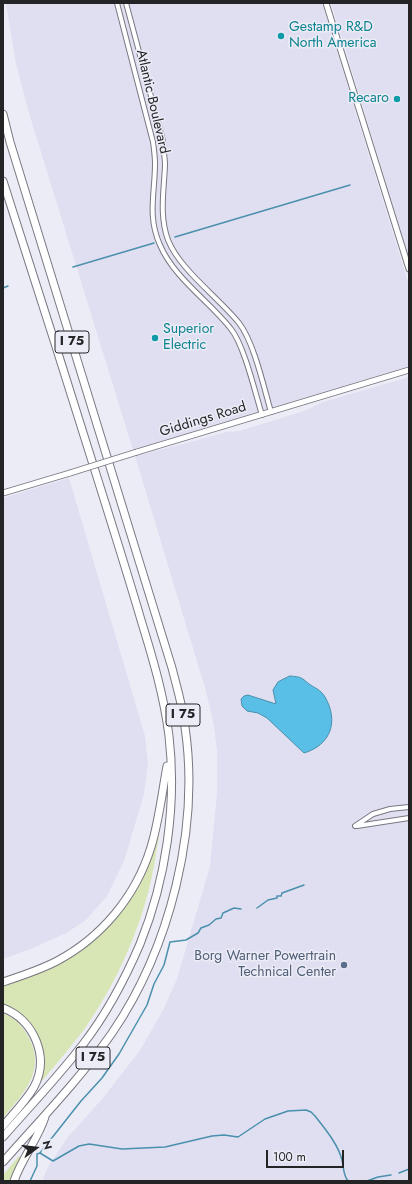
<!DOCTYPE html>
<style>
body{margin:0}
#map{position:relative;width:412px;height:1184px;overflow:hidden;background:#ececf7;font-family:Jost,sans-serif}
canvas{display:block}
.frame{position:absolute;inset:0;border:4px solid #242427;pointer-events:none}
.north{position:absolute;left:16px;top:1128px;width:40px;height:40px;-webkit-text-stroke:3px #ececf7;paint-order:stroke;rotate:75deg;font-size:11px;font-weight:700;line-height:16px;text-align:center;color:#242427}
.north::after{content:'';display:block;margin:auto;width:14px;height:18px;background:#242427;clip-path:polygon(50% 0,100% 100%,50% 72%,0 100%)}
.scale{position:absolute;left:266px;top:1150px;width:78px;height:18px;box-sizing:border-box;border:2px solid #242427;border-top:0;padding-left:5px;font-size:12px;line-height:14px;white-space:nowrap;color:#242427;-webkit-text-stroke:3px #ececf7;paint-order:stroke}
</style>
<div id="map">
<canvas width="412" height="1184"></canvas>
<div class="frame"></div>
<div class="north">N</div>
<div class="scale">100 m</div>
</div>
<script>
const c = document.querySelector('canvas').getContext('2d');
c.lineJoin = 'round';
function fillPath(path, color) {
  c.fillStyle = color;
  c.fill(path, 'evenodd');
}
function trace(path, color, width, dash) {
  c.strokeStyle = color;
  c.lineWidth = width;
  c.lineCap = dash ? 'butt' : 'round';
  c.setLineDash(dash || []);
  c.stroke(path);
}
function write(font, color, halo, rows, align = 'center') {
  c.font = font + ' Jost,sans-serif';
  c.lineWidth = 3;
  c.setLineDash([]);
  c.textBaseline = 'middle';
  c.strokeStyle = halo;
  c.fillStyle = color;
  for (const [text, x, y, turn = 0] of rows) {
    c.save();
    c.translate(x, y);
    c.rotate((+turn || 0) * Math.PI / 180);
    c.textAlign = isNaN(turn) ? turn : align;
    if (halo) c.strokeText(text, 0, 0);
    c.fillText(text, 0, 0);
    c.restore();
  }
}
fillPath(new Path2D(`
 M6,3h316l87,282v81l-167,52 -109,32 -105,-340 -12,-46z
 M331,3h78v254l-29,-94z
 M409,377v804h-367l7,-16 19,-28 35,-39 38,-49 22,-39 14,-31 33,-113 7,-74v-40l-3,-26 -8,-35 -71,-235 52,-13 39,-11 13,-1 10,-3 55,-17 19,-9z
 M69,478l76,258 3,28 -4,30 -20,67 -17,35 -21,24 -18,12 -35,16 -30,11v-461z`), '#e0dff1');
fillPath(new Path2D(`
 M157,836h2c-3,19 -6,38 -11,57 -13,49 -36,97 -65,138 -13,17 -27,33 -41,50l-2,-2c2,-7 4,-14 3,-21 -1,-24 -17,-47 -40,-54v-19l88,-43 18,-16 13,-16 12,-18z
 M3,1013c11,4 19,12 25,23 19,34 -4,57 -25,82z
 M19,1156l2,2 -11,23h-7v-6z`), '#d8e6b5');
const water = new Path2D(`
 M290,676c11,1 11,1 19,8 6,4 12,6 16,13 14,24 6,48 -21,56l-37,-35 -9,-5 -11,-2 -5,-5 -1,-7 3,-3 4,-1 28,9 -3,-14 5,-8z`);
fillPath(water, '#5abfe6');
trace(water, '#4a90ad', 1);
trace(new Path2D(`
 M175,237l175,-52
 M73,267l81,-24
 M3,288l5,-2
 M257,908l11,-8 9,-2v-2h4l1,-3 22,-8
 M40,1153l13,8 26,-15 10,-2 33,5 43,-2 47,-11 12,-1 14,2 27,-18 23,-8 18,-1 5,2 4,4c10,13 23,28 27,44 2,8 1,15 6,21
 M399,1173l10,-4
 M30,1181l7,-15v-12l3,-1 41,-52 21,-23 17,-24 28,-49 7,-21 10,-19 6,-23 16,-2 12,-7 3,-5 8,-3 7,-6 5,-1 2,-5 11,-5 7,1
 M367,1181l11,-4 13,-2`), '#4a90ad', 1.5);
const minor = new Path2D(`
 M117,3l36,139c1,7 2,15 2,22 0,29 -8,52 5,81 14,33 49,56 71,84 13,16 24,63 31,86
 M126,3l37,138c0,8 2,16 2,24 -1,26 -6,50 3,75 12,30 51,58 71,83 15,19 25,65 32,89
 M355,826l18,-12 17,-5 19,-2
 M357,826l52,-8`);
const tertiary = new Path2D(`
 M326,3l83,266
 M137,452l272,-82
 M3,493l67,-20`);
const motorway = new Path2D(`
 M3,114l7,28 162,526c5,20 11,39 13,59 15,102 -15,221 -73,306 -32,46 -72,87 -109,129
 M3,181c32,99 63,197 94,296 15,48 30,95 44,143 12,39 23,76 28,116 8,69 -3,144 -29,208 -15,35 -33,69 -56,99 -25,33 -54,63 -81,94
 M3,982c18,-6 37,-12 54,-21 45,-24 79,-65 94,-114 8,-26 11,-54 16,-81
 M3,1008c31,12 47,49 31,79 -8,14 -21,27 -31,39
 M14,1181c8,-23 24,-42 31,-64`);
trace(minor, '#787881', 6);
trace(tertiary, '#787881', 7);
trace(motorway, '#787881', 9);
trace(minor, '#fff', 4);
trace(tertiary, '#fff', 5);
trace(motorway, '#fff', 7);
const tertiaryBridge = new Path2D(`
 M70,473l67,-21`);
trace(tertiaryBridge, '#787881', 7, []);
trace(tertiaryBridge, '#fff', 5);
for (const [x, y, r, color] of [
 [281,36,4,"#0f9aa8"],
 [397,99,4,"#0f9aa8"],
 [155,338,4,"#0f9aa8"],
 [344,965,4,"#5c6f8a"]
]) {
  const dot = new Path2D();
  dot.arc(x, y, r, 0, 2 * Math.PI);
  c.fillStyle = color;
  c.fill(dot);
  trace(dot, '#ececf7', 1.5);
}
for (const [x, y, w] of [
 [72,342,34],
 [183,715,34],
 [93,1058,34]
]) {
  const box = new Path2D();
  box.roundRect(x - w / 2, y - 11, w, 22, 3);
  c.fillStyle = '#ececf7';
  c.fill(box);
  trace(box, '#242427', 1);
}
write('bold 13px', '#242427', null, [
 ["I 75",72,342],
 ["I 75",183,715],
 ["I 75",93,1058]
]);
write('14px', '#0d838f', '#ececf7', [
 ["Gestamp R&D",289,28],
 ["North America",289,44],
 ["Recaro",389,99,"right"],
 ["Superior",163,330],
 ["Electric",163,346]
], 'left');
write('14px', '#242427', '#ececf7', [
 ["Atlantic Boulevard",152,102,77],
 ["Giddings Road",203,420,-17]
]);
write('14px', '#4e5e75', '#ececf7', [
 ["Borg Warner Powertrain",336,957],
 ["Technical Center",336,973]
], 'right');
</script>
